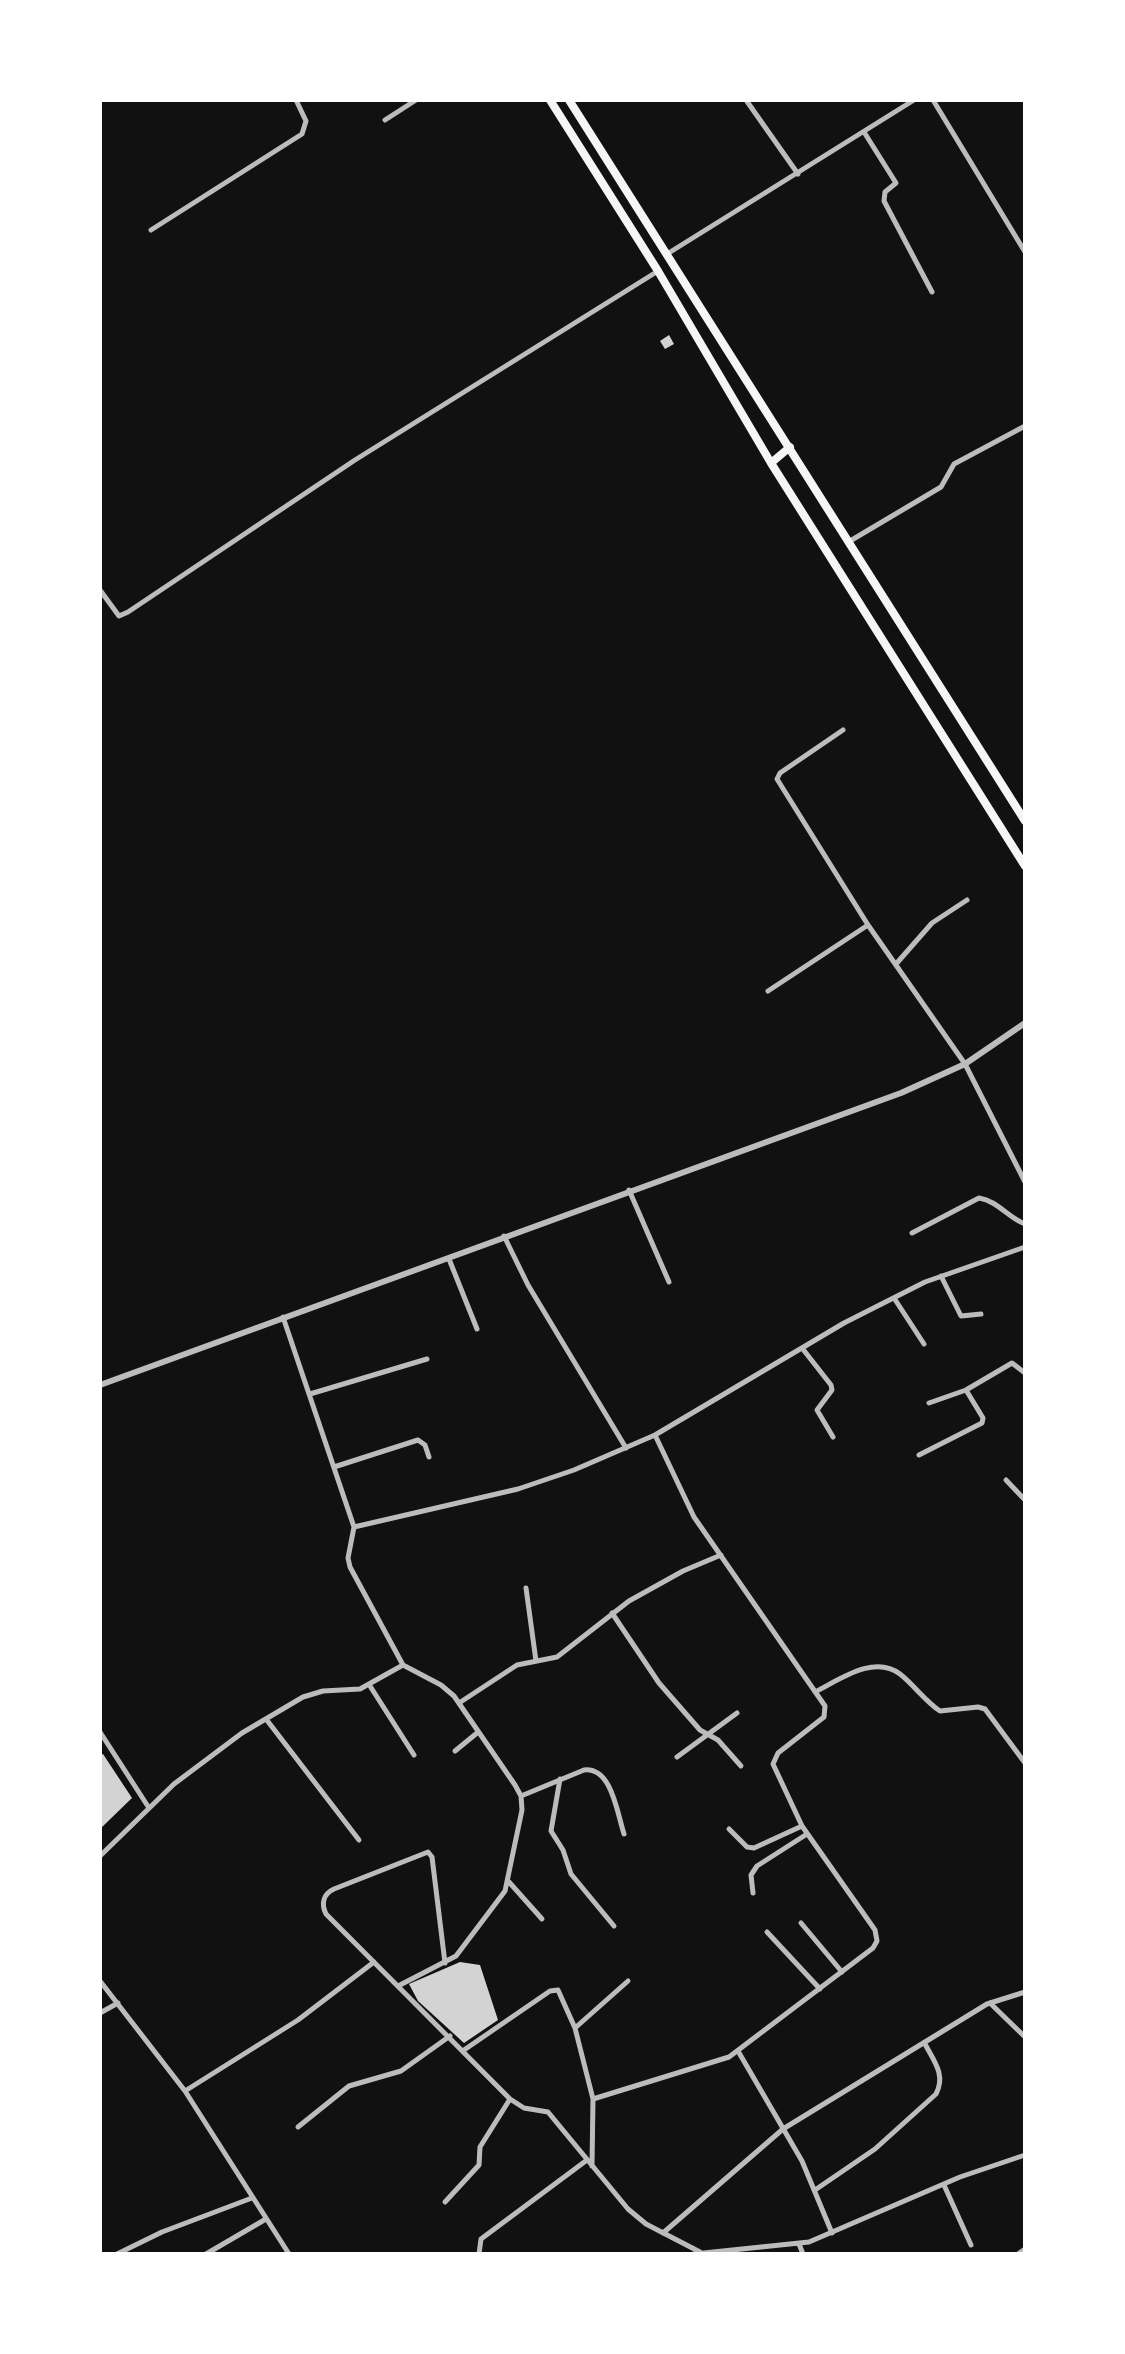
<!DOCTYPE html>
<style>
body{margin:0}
#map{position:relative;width:1125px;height:2354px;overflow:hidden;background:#111;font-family:"DejaVu Sans",sans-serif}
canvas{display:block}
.frame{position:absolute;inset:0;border:102px solid #fff;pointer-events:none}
</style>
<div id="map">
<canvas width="1125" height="2354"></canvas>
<div class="frame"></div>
</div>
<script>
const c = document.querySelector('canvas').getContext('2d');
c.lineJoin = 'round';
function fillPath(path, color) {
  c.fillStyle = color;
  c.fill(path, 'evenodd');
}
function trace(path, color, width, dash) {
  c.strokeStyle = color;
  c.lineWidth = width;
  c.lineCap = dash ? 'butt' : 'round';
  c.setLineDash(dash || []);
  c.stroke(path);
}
fillPath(new Path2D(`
 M669,335l5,9 -9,5 -5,-8z
 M103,1754l29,44 -32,31v-74z
 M460,1962l20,3 18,55 -34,23 -46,-42 -9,-17z`), '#d3d3d3');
trace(new Path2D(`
 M746,100l52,74
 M933,100l92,152
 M385,120l31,-20
 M864,132l32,51 -11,9 -1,9 48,91
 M151,230l151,-96 4,-13 -10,-21
 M667,254l247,-154
 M850,541l91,-54 13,-23 71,-38
 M100,590l19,26 9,-4 227,-152 303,-189
 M843,730l-63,43 -3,6 91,146 97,139 60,118
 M896,964l36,-41 35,-23
 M768,991l100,-66
 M629,1190l40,92
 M912,1233l67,-35c19,3 29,20 46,26
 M504,1236l24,49 98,163
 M449,1259l28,70
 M941,1276l20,40 20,-2
 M894,1298l30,46
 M283,1317l71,210 -6,31 2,9 53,98 38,20 13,11 61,89 6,11 1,14 -17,81 -49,65 -56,29
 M802,1348l29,37 1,5 -15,20 16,27
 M310,1394l117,-35
 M929,1403l37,-13 46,-27 13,10
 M919,1455l63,-32 1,-5 -17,-28
 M334,1467l84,-27 7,5 4,12
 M1006,1480l19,20
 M354,1527l164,-38 56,-19 81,-35 189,-112 81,-41 100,-35
 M526,1588l10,73
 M612,1613l47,70 41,47 18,10 23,26
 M370,1686l44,69
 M815,1692c24,-12 59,-38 85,-18 14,11 25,27 40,37l38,-4 7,2 40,54
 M459,1703l58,-38 40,-8 72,-56 54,-30 38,-16
 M266,1719l93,121
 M100,1732l49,76
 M455,1751l22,-18
 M677,1757l60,-44
 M560,1779l-9,52 12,19 8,24 43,52
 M521,1796l63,-26c28,-3 33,43 40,64
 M729,1829l18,18 7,1 48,-22
 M100,1856l74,-72 68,-51 61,-36 20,-6 37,-2 43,-24
 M509,1882l33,37
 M753,1893l-2,-18 6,-9 50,-32
 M801,1923l41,49
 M767,1932l53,57
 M445,1963l-13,-106 -4,-5 -94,37c-11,5 -13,15 -8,25l184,185 14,9 24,4 80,97 18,15 54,28
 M100,1981l85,110 104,163
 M990,2003l35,34
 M100,2013l18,-10
 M575,2028l53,-47
 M464,2050l86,-59 8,-1 17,38 18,71 -1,67
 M738,2051l64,110 30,72
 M185,2091l113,-71 76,-58
 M593,2099l136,-42 144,-109 4,-7 -2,-11 -73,-104 -29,-62 5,-11 46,-36 1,-11 -131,-189 -39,-82
 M298,2127l51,-41 52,-15 49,-35
 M944,2185l27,60
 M815,2190l60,-41 61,-55c10,-19 -2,-33 -11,-50
 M445,2202l34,-37 1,-18 30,-48
 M663,2233l120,-104 204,-125 38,-12
 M799,2244l4,10
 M117,2254l45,-22 90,-34
 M206,2254l60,-35
 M479,2254l2,-15 106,-79
 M694,2254l115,-12 151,-65 65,-22
 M1018,2254l7,-5`), '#bcbcbc', 5);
trace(new Path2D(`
 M100,1385l801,-292 64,-29 60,-41`), '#bcbcbc', 6);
trace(new Path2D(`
 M550,100l108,171 113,192 254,403
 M569,100l456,721
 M771,463l19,-16`), '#f5f5f5', 8);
</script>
